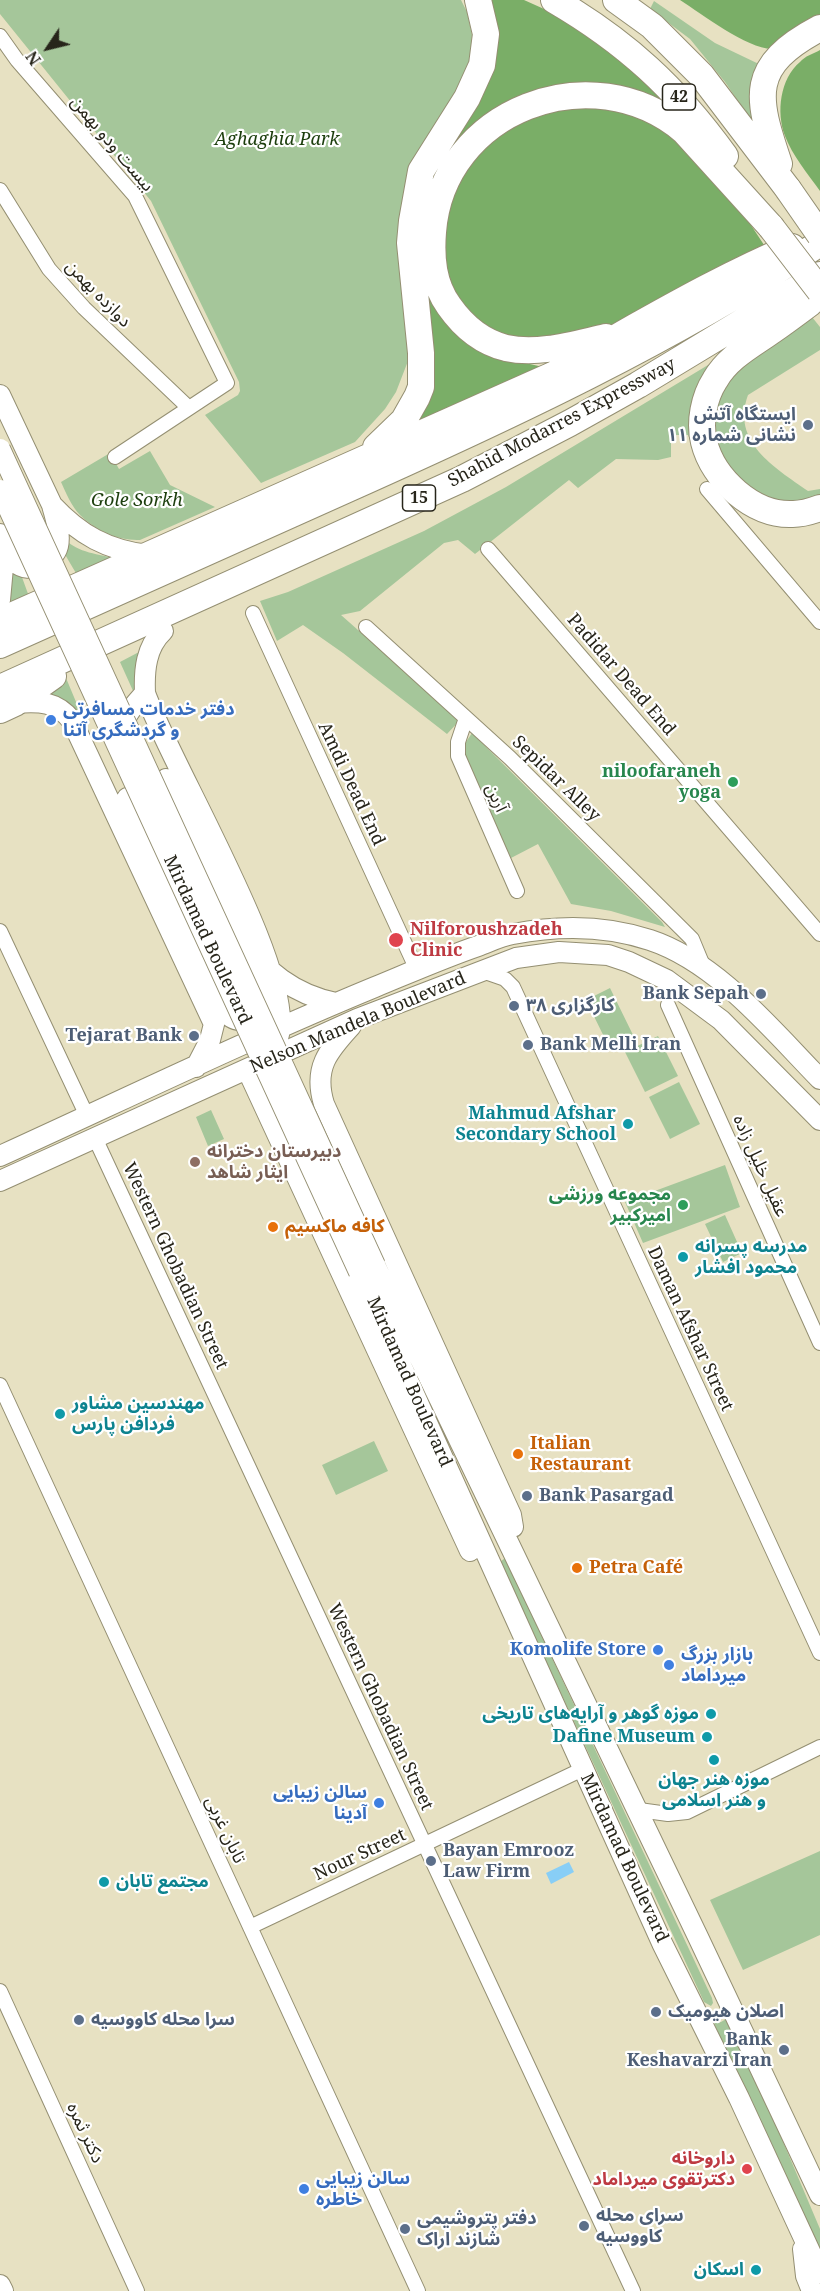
<!DOCTYPE html>
<meta charset="utf-8">
<style>
body{margin:0}
#map{position:relative;width:820px;height:2291px;overflow:hidden;background:#e7e1c2;font-family:"Noto Serif",serif}
canvas{display:block}
.north{position:absolute;left:18px;top:18px;width:60px;height:60px;-webkit-text-stroke:4px #fff;paint-order:stroke;rotate:235deg;font-size:16px;font-weight:700;line-height:24px;text-align:center;color:#27251a}
.north::after{content:'';display:block;margin:auto;width:21px;height:27px;background:#27251a;clip-path:polygon(50% 0,100% 100%,50% 72%,0 100%)}
</style>
<div id="map">
<canvas width="820" height="2291"></canvas>
<div class="north">N</div>
</div>
<script>
const c = document.querySelector('canvas').getContext('2d');
c.lineJoin = 'round';
function fillPath(path, color) {
  c.fillStyle = color;
  c.fill(path, 'evenodd');
}
function trace(path, color, width, dash) {
  c.strokeStyle = color;
  c.lineWidth = width;
  c.lineCap = dash ? 'butt' : 'round';
  c.setLineDash(dash || []);
  c.stroke(path);
}
function write(font, color, halo, rows, align = 'center') {
  c.font = font + ' "Noto Serif","Noto Sans Arabic",serif';
  c.lineWidth = 4.5;
  c.setLineDash([]);
  c.textBaseline = 'middle';
  c.strokeStyle = halo;
  c.fillStyle = color;
  for (const [text, x, y, turn = 0] of rows) {
    c.save();
    c.translate(x, y);
    c.rotate((+turn || 0) * Math.PI / 180);
    c.textAlign = isNaN(turn) ? turn : align;
    if (halo) c.strokeText(text, 0, 0);
    c.fillText(text, 0, 0);
    c.restore();
  }
}
fillPath(new Path2D(`
 M0,0h461l6,12 5,23 -2,22 -6,22 -34,65 -22,217 -12,31 -11,17 -30,33 -94,41 -56,-68 33,-20 2,-4 -1,-9 -88,-181 -151,-187z
 M654,1l61,42 48,23 -5,50 -5,7 -28,-41 -35,-43 -40,-30z
 M808,312l12,15v23l-72,45c-17,47 26,72 60,96l12,-2v10l-52,4 -46,-38 -11,-46 14,-43z
 M713,362l-16,96 -9,-23h-17v22l-13,3 -42,-1 -38,29 -9,-8 -94,74 -17,-14 -14,3 -84,68 -19,4 119,105 -13,14 -104,-81 -40,-28 -26,16 -17,-40 28,-9 136,-61 82,-44z
 M150,451l20,34 45,22 -75,33c-22,1 -44,-9 -60,-25 -8,-8 -14,-22 -19,-33l49,-29 9,16z
 M65,539c12,14 35,15 52,20l-37,21 -20,-34z
 M13,568l6,1 12,33 -31,13 11,-27z
 M139,652l-5,41 -14,-31z
 M66,678l13,31 -9,4 -16,-17 -14,-6z
 M472,733l190,189 3,5 -54,-16 -40,-7 -33,-60 -27,14 -48,-104 3,-12z
 M610,988l24,49 -24,12 -24,-49z
 M658,1036l20,40 -33,16 -20,-40z
 M679,1082l21,42 -30,15 -21,-42z
 M211,1110l13,29 -16,7 -12,-29z
 M725,1165l15,42 -97,36 -18,-41z
 M725,1215l17,38 -19,9 -18,-38z
 M374,1441l14,30 -52,24 -14,-30z
 M505,1558l207,440 1,5 -2,3 -7,-4 -204,-440z
 M820,1851v84l-77,35 -33,-70z
 M726,2019l6,2 88,208v32l-106,-238 7,-1z`), '#a5c69a');
fillPath(new Path2D(`
 M490,0h34l29,13 57,36 73,65 -88,-25 -132,57 -30,143 88,73 22,5 -135,60 10,-153 12,-89 66,-143 -2,-32z
 M680,0h140v22l-48,27c-26,-1 -69,-34 -92,-49z
 M820,50v141c-12,-17 -28,-36 -35,-55 -9,-24 -5,-57 15,-74 5,-6 13,-8 20,-12z
 M573,100l91,23 64,67 38,58 -175,87 -78,7 -33,-17 -30,-35 -11,-57 13,-44 48,-62z`), '#7aae67');
fillPath(new Path2D(`
 M569,1862l5,10 -23,12 -5,-11z`), '#88cef6');
const street = new Path2D(`
 M0,36l17,24 118,136 92,187 -112,74
 M0,190l49,79 35,39 105,100
 M707,489l113,133
 M488,549l332,385
 M253,613l164,357
 M366,627l144,131 182,181 12,29
 M466,718l-8,24v14l59,135
 M0,931l87,185
 M482,971l23,8 8,8 307,666
 M668,1005l152,338
 M95,1138l538,1153
 M0,1385l418,906
 M639,1810l29,4 19,-2 133,-65
 M250,1927l333,-158
 M0,1991l137,300`);
const secondary = new Path2D(`
 M0,395l52,110c28,30 55,45 96,50
 M0,534c5,10 9,21 16,29 13,12 38,-1 42,-17 3,-13 -3,-29 -6,-41
 M0,542l3,25 -3,33
 M163,631c-17,16 -19,39 -18,62 25,71 154,284 133,345
 M15,703c24,-2 42,-2 57,18l142,303
 M123,733c0,-18 11,-27 22,-40
 M166,779l76,156c20,36 54,60 94,68
 M127,798l96,211c13,18 26,11 38,-3 2,-31 -11,-38 -33,-56
 M351,1026c-23,25 -38,42 -27,78l187,411 2,12
 M196,1067l14,-27 7,-28
 M247,1069l223,482
 M0,1156c125,-57 249,-117 375,-169 34,-14 68,-29 103,-41 11,-4 23,-10 35,-12 46,-9 92,-9 137,6 67,22 122,90 170,139
 M0,1181l357,-162 159,-61 43,-6 49,3 21,7 38,18 54,40 99,100
 M375,1265c150,310 299,619 445,930
 M359,1272l303,671 77,155 81,175
 M803,2249l3,27 6,15
 M0,2285l3,6`);
const highway = new Path2D(`
 M554,0c72,42 122,88 171,156
 M616,0l36,26 50,50 86,113
 M779,164c-23,-68 -31,-98 41,-136
 M820,292l-10,11c-12,9 -24,18 -37,27 -21,15 -45,27 -58,50 -11,17 -16,42 -11,62 9,37 49,74 89,72 9,0 19,-3 27,-6
 M606,337c-32,7 -67,18 -100,11 -24,-6 -43,-22 -57,-42 -16,-22 -18,-48 -16,-74 9,-122 159,-179 251,-101l87,96
 M376,447l28,-27 13,-23 4,-10v-34l-11,-110 2,-22 9,-50 46,-73 15,-33 4,-31 -8,-34
 M0,621l553,-246c25,-13 47,-28 71,-42 55,-31 111,-62 168,-86
 M0,645c116,-52 232,-104 348,-156 161,-72 324,-148 472,-246
 M0,688l462,-209 108,-56 68,-38 182,-110
 M0,710l15,-7 38,-27`);
trace(street, '#948f72', 16);
trace(secondary, '#948f72', 22);
trace(highway, '#948f72', 28);
trace(street, '#fff', 14);
trace(secondary, '#fff', 20);
trace(highway, '#fff', 26);
const secondaryBridge = new Path2D(`
 M0,449l375,816
 M0,490l359,782`);
const highwayBridge = new Path2D(`
 M788,189l32,46
 M771,227l49,64`);
trace(secondaryBridge, '#948f72', 22, []);
trace(highwayBridge, '#948f72', 28, []);
trace(secondaryBridge, '#fff', 20);
trace(highwayBridge, '#fff', 26);
for (const [x, y, r, color] of [
 [808,425,6,"#5c6f8a"],
 [51,720,6,"#3f7fe0"],
 [733,782,6,"#2e9e5b"],
 [396,940,8,"#e0444e"],
 [761,994,6,"#5c6f8a"],
 [514,1006,6,"#5c6f8a"],
 [194,1036,6,"#5c6f8a"],
 [528,1045,6,"#5c6f8a"],
 [628,1124,6,"#0f9aa8"],
 [195,1162,6,"#8d6e63"],
 [683,1205,6,"#2e9e5b"],
 [273,1227,6,"#e8710a"],
 [683,1257,6,"#0f9aa8"],
 [60,1414,6,"#0f9aa8"],
 [518,1454,6,"#e8710a"],
 [527,1496,6,"#5c6f8a"],
 [577,1568,6,"#e8710a"],
 [658,1650,6,"#3f7fe0"],
 [669,1665,6,"#3f7fe0"],
 [711,1714,6,"#0f9aa8"],
 [707,1737,6,"#0f9aa8"],
 [714,1760,6,"#0f9aa8"],
 [379,1803,6,"#3f7fe0"],
 [431,1861,6,"#5c6f8a"],
 [104,1882,6,"#0f9aa8"],
 [656,2012,6,"#5c6f8a"],
 [79,2020,6,"#5c6f8a"],
 [784,2050,6,"#5c6f8a"],
 [747,2169,6,"#e0444e"],
 [304,2189,6,"#3f7fe0"],
 [584,2226,6,"#5c6f8a"],
 [405,2229,6,"#5c6f8a"],
 [756,2270,6,"#0f9aa8"]
]) {
  const dot = new Path2D();
  dot.arc(x, y, r, 0, 2 * Math.PI);
  c.fillStyle = color;
  c.fill(dot);
  trace(dot, '#fff', 2);
}
for (const [x, y, w] of [
 [679,97,33],
 [419,498,33]
]) {
  const box = new Path2D();
  box.roundRect(x - w / 2, y - 13, w, 26, 4.5);
  c.fillStyle = '#fff';
  c.fill(box);
  trace(box, '#27251a', 1.5);
}
write('bold 16px', '#27251a', null, [
 ["42",679,97],
 ["15",419,498]
]);
write('italic 18px', '#1c3e0d', '#fff', [
 ["Aghaghia Park",277,140],
 ["Gole Sorkh",137,501]
]);
write('18px', '#27251a', '#fff', [
 ["بیست ودو بهمن",112,144,50],
 ["دوازده بهمن",98,294,46],
 ["Shahid Modarres Expressway",562,423,-28],
 ["Padidar Dead End",621,675,49],
 ["Sepidar Alley",556,779,44],
 ["Amdi Dead End",351,784,65],
 ["آرین",496,798,66],
 ["Mirdamad Boulevard",207,940,65],
 ["Nelson Mandela Boulevard",358,1023,-23],
 ["عقیل خلیل زاده",760,1166,66],
 ["Western Ghobadian Street",175,1266,65],
 ["Daman Afshar Street",690,1329,65],
 ["Mirdamad Boulevard",409,1382,66],
 ["Western Ghobadian Street",380,1707,65],
 ["تابان غربی",225,1830,65],
 ["Nour Street",360,1855,-25],
 ["Mirdamad Boulevard",624,1858,65],
 ["دکتر ثمره",85,2133,65]
]);
write('bold 18px', '#4e5e75', '#fff', [
 ["ایستگاه آتش",796,415,"right"],
 ["نشانی شماره ۱۱",796,436,"right"],
 ["Bank Sepah",749,994,"right"],
 ["کارگزاری ۳۸",526,1006],
 ["Tejarat Bank",182,1036,"right"],
 ["Bank Melli Iran",540,1045],
 ["Bank Pasargad",539,1496],
 ["Bayan Emrooz",443,1851],
 ["Law Firm",443,1872],
 ["اصلان هیومیک",668,2012],
 ["سرا محله کاووسیه",91,2020],
 ["Bank",772,2040,"right"],
 ["Keshavarzi Iran",772,2061,"right"],
 ["سرای محله",596,2216],
 ["کاووسیه",596,2237],
 ["دفتر پتروشیمی",417,2219],
 ["شازند اراک",417,2240]
], 'left');
write('bold 18px', '#366cbe', '#fff', [
 ["دفتر خدمات مسافرتی",63,710],
 ["و گردشگری آتنا",63,731],
 ["Komolife Store",646,1650,"right"],
 ["بازار بزرگ",681,1655],
 ["میرداماد",681,1676],
 ["سالن زیبایی",367,1793,"right"],
 ["آدینا",367,1814,"right"],
 ["سالن زیبایی",316,2179],
 ["خاطره",316,2200]
], 'left');
write('bold 18px', '#27864d', '#fff', [
 ["niloofaraneh",721,772],
 ["yoga",721,793],
 ["مجموعه ورزشی",671,1195],
 ["امیرکبیر",671,1216]
], 'right');
write('bold 18px', '#be3a42', '#fff', [
 ["Nilforoushzadeh",410,930],
 ["Clinic",410,951],
 ["داروخانه",735,2159,"right"],
 ["دکترتقوی میرداماد",735,2180,"right"]
], 'left');
write('bold 18px', '#0d838f', '#fff', [
 ["Mahmud Afshar",616,1114],
 ["Secondary School",616,1135],
 ["مدرسه پسرانه",695,1247,"left"],
 ["محمود افشار",695,1268,"left"],
 ["مهندسین مشاور",72,1404,"left"],
 ["فردافن پارس",72,1425,"left"],
 ["موزه گوهر و آرایه‌های تاریخی",699,1714],
 ["Dafine Museum",695,1737],
 ["موزه هنر جهان",714,1780,"center"],
 ["و هنر اسلامی",714,1801,"center"],
 ["مجتمع تابان",116,1882,"left"],
 ["اسکان",744,2270]
], 'right');
write('bold 18px', '#785e54', '#fff', [
 ["دبیرستان دخترانه",207,1152],
 ["ایثار شاهد",207,1173]
], 'left');
write('bold 18px', '#c56008', '#fff', [
 ["کافه ماکسیم",285,1227],
 ["Italian",530,1444],
 ["Restaurant",530,1465],
 ["Petra Café",589,1568]
], 'left');
</script>
